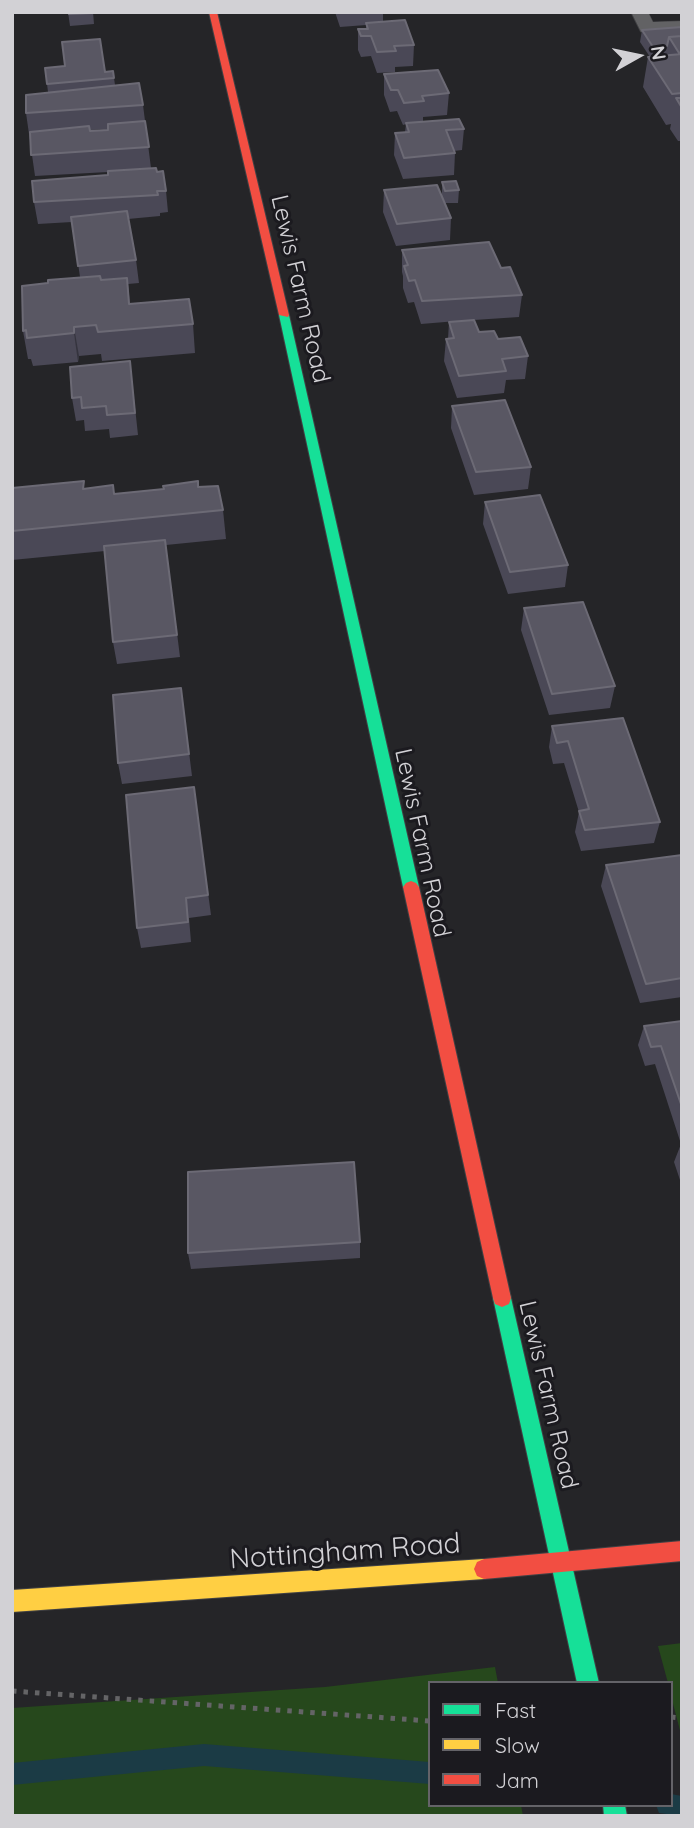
<!DOCTYPE html>
<style>
body{margin:0}
#map{position:relative;width:694px;height:1828px;overflow:hidden;background:#252528;font-family:Quicksand,sans-serif}
canvas{display:block}
.frame{position:absolute;inset:0;border:14px solid #d2d1d5;pointer-events:none}
.legend{position:absolute;left:428px;top:1681px;width:245px;height:126px;box-sizing:border-box;background:#1b1a1f;border:2px solid #646368;margin:0;padding:9px 12px;list-style:none;font-size:21px;color:#d2d1d5}
.legend li{display:flex;align-items:center;gap:14px;height:35px}
.legend b{width:35px;border:2px solid #646368}
.north{position:absolute;left:603px;top:21px;width:70px;height:70px;-webkit-text-stroke:5px #1b1a1f;paint-order:stroke;rotate:81deg;font-size:19px;font-weight:700;line-height:28px;text-align:center;color:#d2d1d5}
.north::after{content:'';display:block;margin:auto;width:24px;height:32px;background:#d2d1d5;clip-path:polygon(50% 0,100% 100%,50% 72%,0 100%)}
</style>
<div id="map">
<canvas width="694" height="1828"></canvas>
<div class="frame"></div>
<ul class="legend">
<li><b style="height:9px;background:#16e098"></b>Fast</li>
<li><b style="height:9px;background:#ffcf43"></b>Slow</li>
<li><b style="height:9px;background:#f24e42"></b>Jam</li>
</ul>
<div class="north">N</div>
</div>
<script>
const c = document.querySelector('canvas').getContext('2d');
c.lineJoin = 'round';
function fillPath(path, color) {
  c.fillStyle = color;
  c.fill(path, 'evenodd');
}
function trace(path, color, width, dash) {
  c.strokeStyle = color;
  c.lineWidth = width;
  c.lineCap = dash ? 'butt' : 'round';
  c.setLineDash(dash || []);
  c.stroke(path);
}
function write(font, color, halo, rows, align = 'center') {
  c.font = font + ' Quicksand,sans-serif';
  c.lineWidth = 6;
  c.setLineDash([]);
  c.textBaseline = 'middle';
  c.strokeStyle = halo;
  c.fillStyle = color;
  for (const [text, x, y, turn = 0] of rows) {
    c.save();
    c.translate(x, y);
    c.rotate((+turn || 0) * Math.PI / 180);
    c.textAlign = isNaN(turn) ? turn : align;
    if (halo) c.strokeText(text, 0, 0);
    c.fillText(text, 0, 0);
    c.restore();
  }
}
fillPath(new Path2D(`
 M682,1643v95l-11,-42v-13h-3l-10,-37z
 M495,1667l3,16h-68v122h91l2,11h-511v-108l313,-21z`), '#26481c');
fillPath(new Path2D(`
 M204,1744l226,18v22l-226,-18 -192,19v-22z
 M671,1794l11,2v20l-23,-3 -3,-8h15z`), '#1b3b45');
const lane = new Path2D(`
 M631,12h17l5,10 29,-1v10l-41,1z`);
const fast = new Path2D(`
 M284,312l5,3 130,572 -3,4h-10l-3,-4 -124,-572z
 M502,1289l7,3 2,6 88,385h-22l-84,-385 2,-6z
 M603,1805h22l2,11h-23z`);
const slow = new Path2D(`
 M484,1559l7,3 3,7 -3,7 -7,3 -472,33v-22z`);
const jam = new Path2D(`
 M209,12h8l72,303 -1,2 -9,-2z
 M411,881l5,2 3,4 92,411 -2,6 -7,3 -7,-3 -2,-6 -90,-411 3,-4z
 M682,1541v20l-198,18 -7,-3 -3,-7 3,-7 7,-3z`);
trace(lane, '#414144', 1);
trace(fast, '#414144', 2);
trace(slow, '#414144', 2);
trace(jam, '#414144', 2);
trace(new Path2D(`
 M12,1691l418,30
 M671,1717l11,1`), '#646466', 5, [4.5, 7]);
fillPath(lane, '#626264');
fillPath(fast, '#16e098');
fillPath(slow, '#ffcf43');
fillPath(jam, '#f24e42');
fillPath(new Path2D(`
 M68,12h25l1,12 -24,2z
 M335,12h62l-14,2v8l31,23 -1,21 -18,1v5l-18,1 -6,-17 -10,1 -3,-7v-21h8v-4l-26,2z
 M682,27v114h-4l-8,-12 1,-5 -5,1 -23,-38 5,-30h2l-10,-15 2,-12z
 M45,68l60,4 9,6 1,7 28,20 8,63 6,4 9,19 2,21 -8,1v3l-32,3 8,41 3,23 -11,1 2,20 63,20 2,29 -93,8 -1,-7 -22,2 -1,6 -45,4 -2,-7h-3l-5,-28 25,-48 32,-6 -8,-55 -34,2 -4,-22 74,-27v-3l-73,4 -9,-63 22,-21zM108,129l-18,2v-1z
 M384,74l65,19 -2,22 -24,2v5l41,7 -2,21 -8,1 1,2 -1,22 -51,4 -9,-24 1,-22 10,-1 1,-8 -3,1 -6,-14 -7,1 -6,-17z
 M442,182l17,8 -1,13h-13l6,15 -1,22 -54,6 -13,-34 1,-22 58,4z
 M402,250l99,18 21,27 -3,22 -45,3 5,12 19,7 30,17 -3,23 -19,1 -2,13 -47,5 -13,-37 2,-22h2l1,-17 8,-1 -36,3 -7,-22 -6,1 -5,-15v-12l-1,-4z
 M130,361l8,74 -28,3 -1,-9 -24,2 -1,-11 -8,1 -4,-23z
 M452,406l79,61 -3,22 -54,6 -23,-67z
 M198,487l25,23 3,29 -60,6 14,112 -63,7 -4,-22 -8,-91 -93,9v-72l73,1 30,5z
 M485,502l83,63 -3,22 -57,7 -25,-70z
 M524,608l91,78 -5,22 -61,7 -28,-85z
 M181,688l11,88 -70,8 -4,-21z
 M552,726l108,96 -6,21 -73,8 -6,-19 4,-20 -15,-49 -11,1 -4,-17z
 M194,787l17,128 -22,3 2,24 -50,6 -4,-20z
 M682,855v142l-42,6 -39,-117 5,-21z
 M682,1021v162h-1l-7,-21 7,-18 -26,-80 -10,2 -7,-21 6,-19z
 M360,1242v16l-169,11 -3,-16z`), '#4a4856');
fillPath(new Path2D(`
 M74,327l5,29 -1,6 -4,-29z`), '#35343e');
const building = new Path2D(`
 M68,12h24v1l-23,1z
 M405,20l9,25 -20,1 2,5 -19,1 -6,-16h-10l-3,-7h10l-2,-6z
 M682,27v9l-13,1 -2,9 -14,1 -11,-17z
 M682,36v16l-3,1 -10,-16z
 M100,39l5,33 8,-1 1,7 -67,6 -2,-16 20,-2 -3,-24z
 M682,54v39l-10,1 -24,-37z
 M438,70l11,23 -27,3 2,5 -20,2 -6,-13h-7l-7,-16z
 M139,83l4,22 -117,8v-18z
 M676,98h6v10z
 M459,119l5,10 -18,1 9,23 -51,5 -9,-25 14,-1 -3,-9z
 M145,121l4,26 -118,8 -1,-23 59,-6 1,5 18,-1v-6z
 M156,168l1,4 6,-1 3,20h-9l1,4 -124,7 -2,-21 76,-6v-4z
 M456,181l3,9 -14,1 -3,-9z
 M437,185l14,33 -54,6 -13,-34z
 M127,211l9,49 -58,6 -7,-49z
 M489,242l12,26 9,-1 12,28 -100,6 -7,-21 -6,1 -5,-15 4,-1 -6,-15z
 M100,276l1,4 26,-2 2,26 60,-5 4,25 -95,8 -2,-7 -22,2v6l-47,5 -1,-8 -3,1 -1,-45 26,-3v-3z
 M474,320l5,12 15,-1 4,8 22,-2 8,19 -26,3 4,12 -47,5 -13,-37 8,-1 -5,-16z
 M130,361l5,52 -28,2 -1,-9 -24,2 -1,-11 -9,1 -2,-31z
 M505,400l26,67 -55,5 -24,-66z
 M84,481l-1,8 30,-4 1,9 50,-5 -1,-3 35,-5v6l20,-1 5,24 -211,21v-43z
 M540,495l28,70 -58,7 -25,-70z
 M165,540l12,95 -64,7 -9,-96z
 M583,602l32,84 -63,8 -28,-86z
 M181,688l8,66 -71,9 -5,-68z
 M623,718l37,104 -75,8 -6,-19 10,-2 -21,-68 -11,2 -5,-17z
 M194,787l14,108 -22,3 2,24 -51,6 -11,-133z
 M682,855v123l-36,6 -40,-119z
 M682,1021v86l-21,-61 -10,1 -7,-21z
 M354,1162l6,80 -172,11v-81z`);
fillPath(building, '#595763');
trace(building, '#6c6a75', 2);
write('24px', '#d2d1d5', '#1b1a1f', [
 ["Lewis Farm Road",300,289,77],
 ["Lewis Farm Road",422,843,78],
 ["Lewis Farm Road",548,1395,77]
]);
write('28px', '#d2d1d5', '#1b1a1f', [
 ["Nottingham Road",345,1552,-4]
]);
</script>
